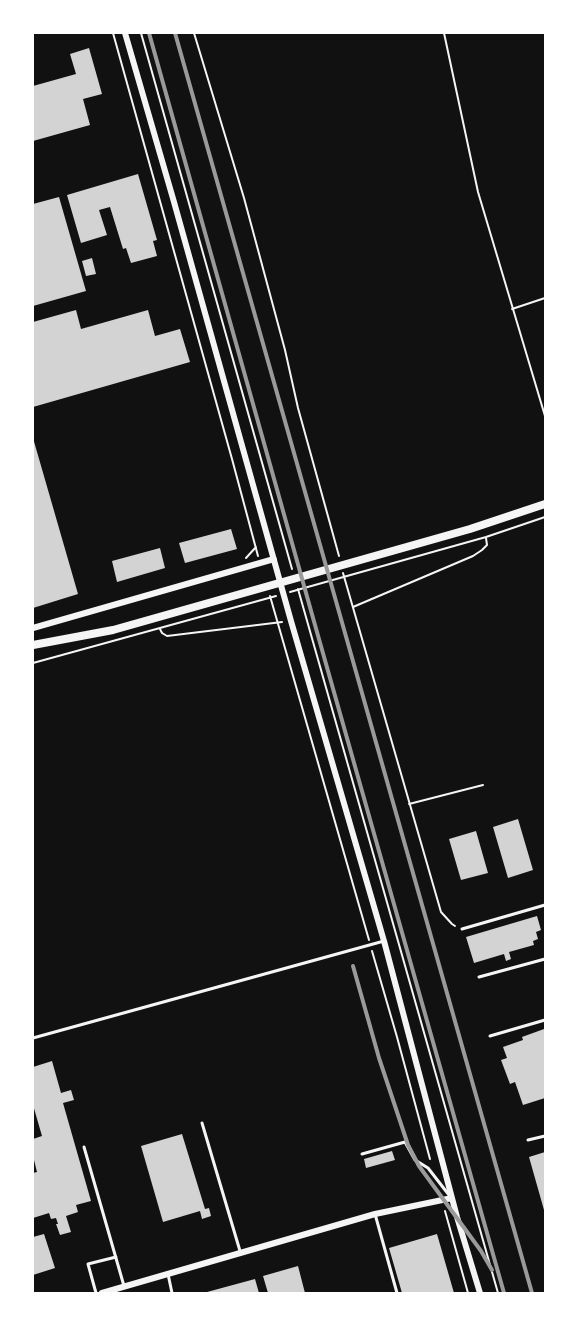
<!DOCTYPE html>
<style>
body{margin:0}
#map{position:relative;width:578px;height:1326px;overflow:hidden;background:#111;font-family:Roboto,sans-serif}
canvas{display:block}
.frame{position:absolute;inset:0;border:34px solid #fff;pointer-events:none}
</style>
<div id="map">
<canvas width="578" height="1326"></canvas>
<div class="frame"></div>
</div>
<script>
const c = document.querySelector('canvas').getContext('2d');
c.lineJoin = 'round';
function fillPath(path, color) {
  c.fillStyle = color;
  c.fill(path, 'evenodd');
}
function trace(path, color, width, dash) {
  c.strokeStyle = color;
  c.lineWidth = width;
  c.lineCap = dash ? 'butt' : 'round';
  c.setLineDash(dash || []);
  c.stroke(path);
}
fillPath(new Path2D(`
 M89,48l13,46 -19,5 7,26 -57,16v-55l43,-12 -6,-20z
 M138,174l19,66 -4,1 4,15 -26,7 -5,-15 -3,1 -13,-42 -11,3 8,25 -26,8 -14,-48z
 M59,197l27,94 -53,15v-102z
 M92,258l4,16 -10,2 -4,-15z
 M76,310l5,19 67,-19 7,26 25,-7 10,33 -157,45v-85z
 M33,438l45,156 -45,14z
 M231,529l6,20 -52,14 -6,-20z
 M160,548l5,20 -48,14 -5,-21z
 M518,819l15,51 -25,8 -15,-51z
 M476,831l12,42 -27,7 -12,-41z
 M537,916l4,14 -5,2 2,7 -5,2 1,4 -25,7 2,7 -5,2 -2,-7 -30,9 -8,-26z
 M544,1029l1,4v65l-22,7 -8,-23 -5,2 -9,-24 6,-2 -4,-11 20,-7 -1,-3z
 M52,1061l9,32 10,-3 3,10 -11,3 28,98 -15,4 2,7 -12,4 5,16 -11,3 -4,-11h2l-2,-6 -5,1 -2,-6 -16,5v-45l4,-1 -4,-16v-17l9,-3 -9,-31v-38z
 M182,1134l23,75 4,-1 2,8 -9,3 -2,-8 -37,11 -22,-76z
 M392,1151l3,9 -29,8 -2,-9z
 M545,1152v58h-1l-15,-53z
 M44,1234l11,34 -22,7v-38z
 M437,1234l17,59h-52l-13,-45z
 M298,1266l7,27h-37l-5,-17z
 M255,1279l4,14h-52v-1z`), '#d3d3d3');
trace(new Path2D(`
 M113,33l119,426 26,97
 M141,33l151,536
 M194,33l50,165 41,152 13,58 41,148
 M444,33l34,159 67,224
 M512,309l33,-11
 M246,558l10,-11
 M343,573l98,339 11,12 3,2
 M298,589l200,704
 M290,592l196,-55 59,-20
 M270,596l99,344
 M353,607l120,-51 9,-6 5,-5 -1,-7
 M160,629l2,4 5,3 115,-14
 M33,663l243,-67
 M409,804l74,-19
 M372,951l25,86 33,122
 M445,1211l23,82`), '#f5f5f5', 2);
trace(new Path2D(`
 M462,929l83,-24
 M479,977l66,-18
 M490,1036l55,-16
 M33,1038l351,-97
 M202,1123l38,128
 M528,1140l17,-4
 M84,1147l40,139
 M362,1154l43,-12 10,18 13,8 21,27
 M375,1214l22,79
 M168,1274l4,19
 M96,1293l-8,-29 28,-7`), '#f5f5f5', 3);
trace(new Path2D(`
 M125,33l49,169 117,419 93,320 73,276 23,76
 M33,628l241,-69
 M102,1293l273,-79 77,-16`), '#f5f5f5', 6);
trace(new Path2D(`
 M33,645l80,-15 357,-101 75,-25`), '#f5f5f5', 8);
trace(new Path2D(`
 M149,33l166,592 189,668
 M175,33l357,1260
 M353,966l26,92 29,87 11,21 62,85 11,19`), '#9a9a9a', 4);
</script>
